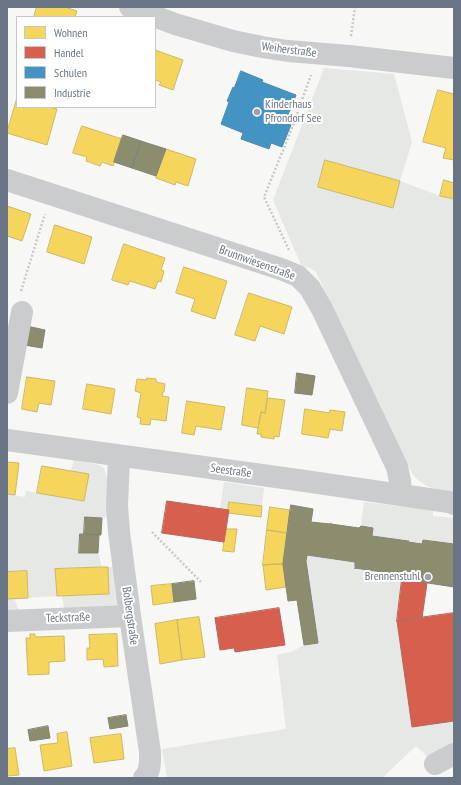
<!DOCTYPE html>
<meta charset="utf-8">
<style>
body{margin:0}
#map{position:relative;width:461px;height:785px;overflow:hidden;background:#f7f7f6;font-family:"PT Sans Narrow",sans-serif}
canvas{display:block}
.frame{position:absolute;inset:0;border:8px solid #697584;pointer-events:none}
.legend{position:absolute;left:16px;top:16px;width:140px;height:92px;box-sizing:border-box;background:#fff;border:1px solid #c3c8ce;margin:0;padding:5px 7px;list-style:none;font-size:12px;color:#697584}
.legend li{display:flex;align-items:center;gap:8px;height:20px}
.legend b{width:20px;border:1px solid #c3c8ce}
</style>
<div id="map">
<canvas width="461" height="785"></canvas>
<div class="frame"></div>
<ul class="legend">
<li><b style="height:11px;background:#f6d55c"></b>Wohnen</li>
<li><b style="height:11px;background:#d6604d"></b>Handel</li>
<li><b style="height:11px;background:#4393c3"></b>Schulen</li>
<li><b style="height:11px;background:#8c8c6e"></b>Industrie</li>
</ul>
</div>
<script>
const c = document.querySelector('canvas').getContext('2d');
c.lineJoin = 'round';
function fillPath(path, color) {
  c.fillStyle = color;
  c.fill(path, 'evenodd');
}
function trace(path, color, width, dash) {
  c.strokeStyle = color;
  c.lineWidth = width;
  c.lineCap = dash ? 'butt' : 'round';
  c.setLineDash(dash || []);
  c.stroke(path);
}
function write(font, color, halo, rows, align = 'center') {
  c.font = font + ' "PT Sans Narrow",sans-serif';
  c.lineWidth = 4;
  c.setLineDash([]);
  c.textBaseline = 'middle';
  c.strokeStyle = halo;
  c.fillStyle = color;
  for (const [text, x, y, turn = 0] of rows) {
    c.save();
    c.translate(x, y);
    c.rotate((+turn || 0) * Math.PI / 180);
    c.textAlign = isNaN(turn) ? turn : align;
    if (halo) c.strokeText(text, 0, 0);
    c.fillText(text, 0, 0);
    c.restore();
  }
}
fillPath(new Path2D(`
 M324,68l70,6 18,68 -12,39 40,15 14,3v295c-10,-3 -22,-5 -30,-10 -8,-4 -13,-12 -17,-19l-91,-193 -6,-4 -9,-3 -28,-65z
 M74,460l25,5 5,3 3,10 4,39 -9,1 -17,-1 -1,17 -5,19h19l4,14 -46,2 1,27 -29,2 -1,-27 -20,1v-78l18,3 1,-6 58,10 5,-26 -18,-4z
 M224,482l40,6 -2,18 -33,-4 -1,8 -8,-1z
 M364,502l69,8v6l21,2v26l-31,-4 -1,4 -14,-2v-1l-36,-5 1,-8 -12,-2z
 M307,555l48,7 -1,7 1,-1 48,7 -6,47 15,105 42,-6v23l-24,15 -14,-13 -34,32h-215l-5,-29 124,-20 -9,-74 14,-3 13,-7 13,-2 -11,-82z
 M108,567h11l1,41 -55,5 -3,-17 47,-2z
 M14,598l7,18 -14,1v-18z`), '#e5e8e4');
const homes = new Path2D(`
 M37,7h28l12,4 -2,6h-41z
 M155,50l28,10 -10,30 -14,-5 2,-3 -6,-2z
 M438,90l16,4v66l-11,-2 3,-10 -23,-6z
 M17,98v9h32l8,2 -10,36 -40,-12z
 M82,126l40,13 -9,27 -11,-4 -2,4 -14,-5 1,-4 -14,-4z
 M166,149l30,10 -8,27 -12,-4 -1,3 -19,-7z
 M325,160l75,21 -7,27 -75,-21z
 M444,180l10,3v16l-14,-3z
 M7,206l24,8 -9,27 -15,-5z
 M55,225l37,12 -8,27 -37,-12z
 M124,244l41,14 -4,12 3,1 -3,11 -3,-1 -3,8 -25,-8 -2,4 -16,-5z
 M184,267l43,14 -12,38 -24,-8 4,-12 -19,-6z
 M249,293l43,14 -8,27 -24,-8 -5,15 -20,-6z
 M27,377l28,4 -4,24 -12,-2 -2,9 -15,-3z
 M147,378l9,1v3l9,2 -1,8h-1l-1,4 7,1 -3,24 -15,-2 -1,6 -10,-1 1,-6 -4,-1 4,-24 -6,-2 2,-12 10,1z
 M87,384l28,5 -4,25 -28,-5z
 M247,388l21,3 -3,22 -4,-1 -3,16 -16,-3z
 M268,398l17,2 -6,37 -5,-1v3l-13,-2v-3h-4l4,-22 4,1z
 M187,401l38,6 -4,23 -25,-4 -2,9 -12,-2z
 M305,409l24,4 1,-3 15,2 -3,19 -12,-2 -2,9 -26,-4z
 M7,462l12,1 -4,32 -8,-1z
 M42,466l47,8 -5,27 -47,-8z
 M229,502l33,4 -1,11 -33,-4z
 M270,507l20,3 -3,23 -20,-3z
 M226,529h11l-3,23 -11,-1z
 M267,530l20,3 -4,31 -20,1z
 M283,564l3,23 -20,3 -3,-25z
 M102,567h6l1,27 -52,2 -2,-27z
 M27,571l1,27 -21,1v-27z
 M172,584l2,18 -21,3 -2,-19z
 M199,617l6,40 -23,3 -5,-40z
 M177,620l5,40 -22,4 -5,-40z
 M30,634h5v3l29,-1 1,25 -16,1v12l-21,1 -2,-37h4z
 M117,634l1,32 -14,1 -1,-8 -16,1v-12h3l-1,-13z
 M67,732l5,34 -28,5 -4,-26 18,-2 -1,-9z
 M121,734l3,25 -30,4 -4,-25z
 M15,748l4,27 -12,1v-27z`);
fillPath(homes, '#f6d55c');
trace(homes, '#ccb868', 1);
const shops = new Path2D(`
 M167,501l62,9 -5,32 -62,-9z
 M402,579l25,4 -5,35 -25,3z
 M279,608l6,37 -50,7 -1,-4 -14,2 -5,-32z
 M454,613v108l-42,6 -15,-106z`);
fillPath(shops, '#d6604d');
trace(shops, '#b5665e', 1);
const schools = new Path2D(`
 M241,71l22,9 -1,2 34,13 -11,28 6,2 -9,22 -11,-4 -2,6 -28,-10 2,-6 -22,-9 8,-22 -2,-1 6,-14 1,1z`);
fillPath(schools, '#4393c3');
trace(schools, '#4e8ab0', 1);
const industry = new Path2D(`
 M123,135l18,6 -9,27 -18,-6z
 M141,141l25,8 -10,27 -24,-8z
 M27,326l18,4 -3,18 -18,-3z
 M297,373l18,3 -3,19 -17,-2z
 M291,505l22,4 -2,13 19,2 1,-1v1l28,4 2,-2 12,2 -1,8 36,5h1l-1,1 14,2 1,-4 31,4v43l-52,-8 1,-4 -48,-7v1v-7l-48,-7 -1,6 12,82 -14,2 -7,-45 -9,1 -5,-37z
 M85,517l17,1 -1,17 -17,-1z
 M80,534l19,1 -1,18h-19z
 M194,581l2,18 -22,3 -2,-18z
 M126,715l2,11 -18,3 -2,-11z
 M48,726l2,12 -20,3 -2,-11z`);
fillPath(industry, '#8c8c6e');
trace(industry, '#828575', 1);
trace(new Path2D(`
 M351,36l4,-29
 M289,250l-25,-53 28,-69 19,-53
 M21,291l24,-77
 M152,532l49,50`), '#c8c9ca', 2.5, [2, 2]);
trace(new Path2D(`
 M130,7l45,17 58,17 29,6 26,4 61,5 105,12
 M7,180l274,89 17,7 12,12 12,21 75,158 3,14 1,14
 M7,393l15,-81
 M7,440l284,39 158,23 5,2
 M119,456l-2,50 2,26 11,84 20,136c0,9 1,20 -6,26
 M7,621l123,-5
 M435,764l19,-10`), '#cbcccd', 22);
for (const [x, y, r, color] of [
 [257,112,4,"#9ba2ac"],
 [428,577,4,"#9ba2ac"]
]) {
  const dot = new Path2D();
  dot.arc(x, y, r, 0, 2 * Math.PI);
  c.fillStyle = color;
  c.fill(dot);
  trace(dot, '#fff', 1.5);
}
write('12px', '#697584', '#fff', [
 ["Weiherstraße",289,50,7],
 ["Brunnwiesenstraße",257,263,20],
 ["Seestraße",231,471,8],
 ["Bolbergstraße",130,616,82],
 ["Teckstraße",68,618,-2]
]);
write('12px', '#697584', '#fff', [
 ["Kinderhaus",265,105],
 ["Pfrondorf See",265,119],
 ["Brennenstuhl",420,577,"right"]
], 'left');
</script>
